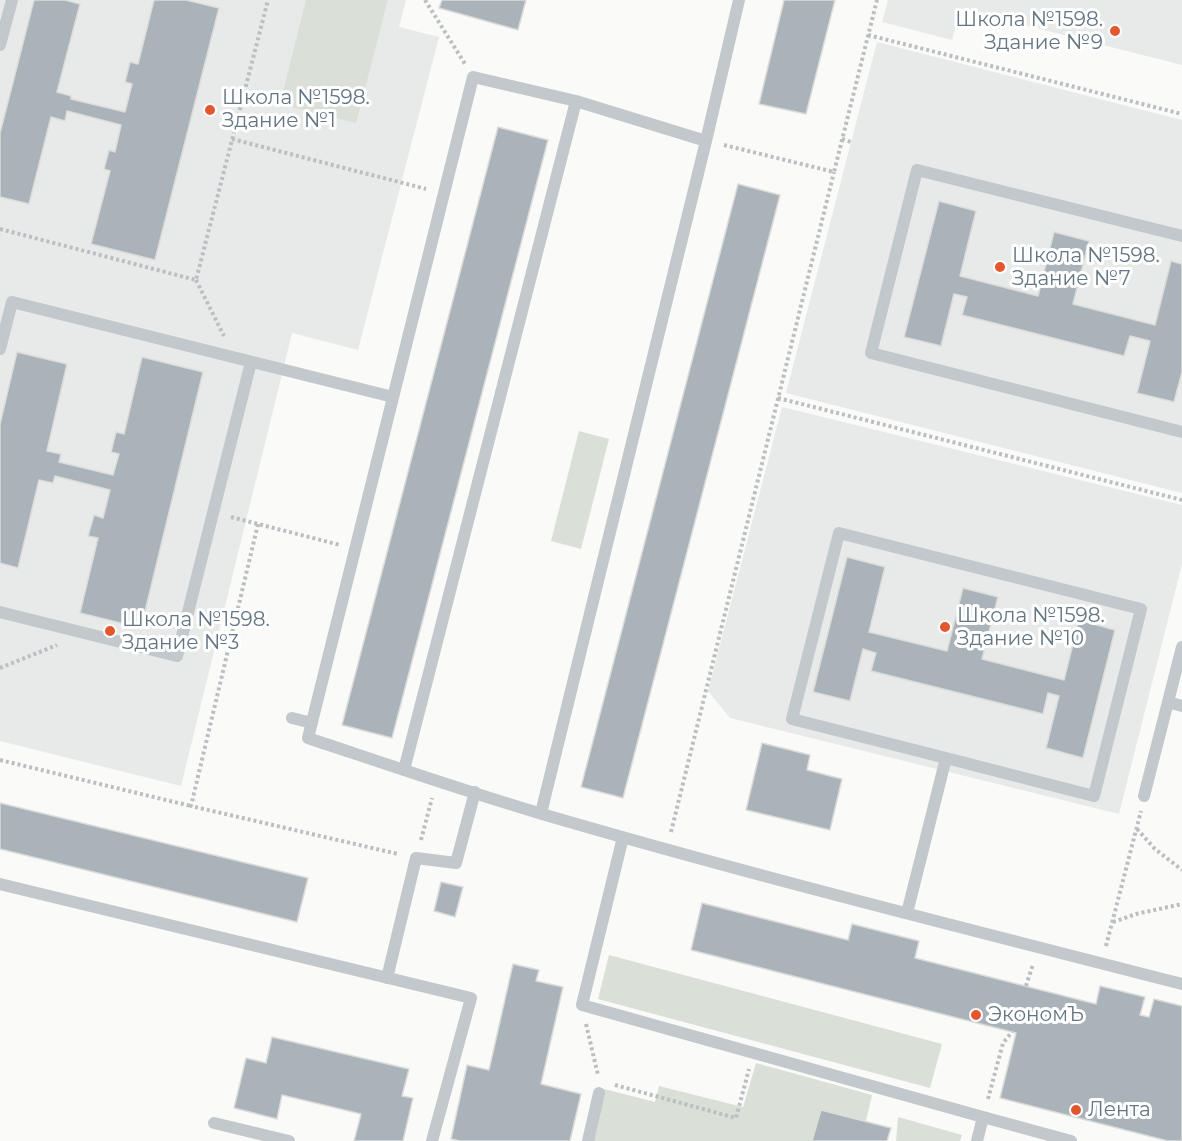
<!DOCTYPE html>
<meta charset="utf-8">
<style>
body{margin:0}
canvas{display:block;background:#fafaf8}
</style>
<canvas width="1182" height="1141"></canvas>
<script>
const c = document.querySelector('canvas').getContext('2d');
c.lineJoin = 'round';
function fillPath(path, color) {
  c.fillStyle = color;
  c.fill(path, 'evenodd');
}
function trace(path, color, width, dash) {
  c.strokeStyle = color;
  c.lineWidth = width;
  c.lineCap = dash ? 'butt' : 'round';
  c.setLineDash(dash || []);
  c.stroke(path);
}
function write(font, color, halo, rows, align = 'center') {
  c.font = font + ' Montserrat,sans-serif';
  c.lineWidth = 6;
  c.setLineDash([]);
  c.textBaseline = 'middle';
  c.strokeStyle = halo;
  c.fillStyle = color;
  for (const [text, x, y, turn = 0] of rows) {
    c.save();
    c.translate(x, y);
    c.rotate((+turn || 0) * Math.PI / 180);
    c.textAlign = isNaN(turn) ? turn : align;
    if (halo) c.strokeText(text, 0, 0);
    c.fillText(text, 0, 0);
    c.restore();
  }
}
fillPath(new Path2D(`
 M0,0h406l-7,27 40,10 -81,313 -66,-17 -111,453 -181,-45z
 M888,0h294v65l-221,-56 -9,31 -70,-18z
 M877,42l305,78v373l-396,-100z
 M782,407l400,98v59l-63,250 -389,-96 -22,-27z`), '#e8e9e9');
fillPath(new Path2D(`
 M306,0h82l-32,123 -76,-19z
 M579,431l30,8 -28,110 -30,-8z
 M609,955l333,89 -12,44 -332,-89z
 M756,1063l116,32 -6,26 -45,-11 -9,31h-220l12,-52 51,13 4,-16 84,21z
 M898,1117l64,18 -2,6h-64z`), '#dadfd7');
const building = new Path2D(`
 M34,0h31l15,4 -23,88 14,4v3l54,13 7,-28 -7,-2 5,-20 8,2 16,-64h32l33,8 -64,252 -64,-16 19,-73 -6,-2 5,-19 6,2 6,-27 -54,-14 -2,10 -14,-4 -22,87 -29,-7v-64z
 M442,0h84l-8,30 -79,-22z
 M784,0h51l-29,114 -47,-10z
 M498,127l50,13 -156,598 -50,-13z
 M738,184l42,11 -157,603 -42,-11z
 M939,201l37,10 -16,65 78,20 16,-64 35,9 -16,63 82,21 16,-64 11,3v108l-8,30 -37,-9 13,-52 -20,-5 -6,20 -162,-41 5,-18 -13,-3 -13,52 -37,-9z
 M17,352l50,12 -20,87 14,3 -2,8 54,13 6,-21 -8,-2 5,-20 8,2 18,-77 61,15 -62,256 -61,-15 18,-75 -10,-2 6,-21 9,3 7,-28 -55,-14 -2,7 -14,-3 -21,88 -18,-5v-139z
 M847,557l38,10 -16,65 78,19 16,-63 35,9 -16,62 82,21 15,-60 36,10 -32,128 -37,-10 13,-52 -11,-3 -5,21 -172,-43 5,-18 -13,-4 -13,52 -37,-9z
 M762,743l48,12 -3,15 35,9 -12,51 -84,-20z
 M0,803l308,75 -11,44 -297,-73z
 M441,882l22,5 -8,30 -21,-6z
 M702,903l146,37 4,-16 67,17 -4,17 181,46 4,-18 45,11 -5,18 9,2 5,-18 28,7v135h-14l-168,-43 16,-65 -325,-83z
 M513,964l26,6 -3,11 27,6 -22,97 40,10 -11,47h-110l-9,-2 16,-74 22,5z
 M272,1037l137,32 -7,27 11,2 -10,43h-49l7,-27 -79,-19 -5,24 -43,-11 12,-50 20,5z
 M821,1110l70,18 -4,13h-75z`);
fillPath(building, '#aab3b9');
trace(building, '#dcdcda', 1.5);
trace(new Path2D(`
 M425,0l40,64
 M868,35l314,79
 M232,139l194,50
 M842,139l9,3
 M724,145l110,27 43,-172
 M0,229l196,51 72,-280
 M196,280l28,56
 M778,398l404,102
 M231,517l109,28
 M258,524l-67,282 207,48
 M0,668l57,-23
 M0,760l191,46
 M1137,829l18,20 27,21
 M671,832l163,-660
 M421,840l11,-42
 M1113,922l23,-8 46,-10
 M1106,946l35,-135
 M1026,986l7,-22
 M586,1024l12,51
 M615,1085l121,33 13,-49
 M988,1099l15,-56 9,-11`), '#bbbfc2', 4, [3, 3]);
trace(new Path2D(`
 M0,45l12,-45
 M706,141l-130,-40 -103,-24 -165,661c78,26 156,53 234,76 212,62 426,115 640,170
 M1182,236l-265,-66 -46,183 311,79
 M0,349l12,-47 381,95
 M0,612l177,44 74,-294
 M1168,702l14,4
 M292,718l20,5
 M404,770l172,-669
 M1144,796l38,-149
 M541,813l165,-672 33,-141
 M623,837l-41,168 401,112 -6,24
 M0,884l471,114 -39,143
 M907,913l39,-155 -154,-39 47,-186 302,76 -47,187 -148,-38
 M387,978l29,-120 40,5 19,-71
 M983,1117l88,24
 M214,1123l75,18
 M588,1141l11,-48`), '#c3c8cc', 12);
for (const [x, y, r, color] of [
 [1115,31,6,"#e4572e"],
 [210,110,6,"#e4572e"],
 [1000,267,6,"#e4572e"],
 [945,627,6,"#e4572e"],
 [110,631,6,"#e4572e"],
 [976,1015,6,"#e4572e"],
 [1076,1110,6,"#e4572e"]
]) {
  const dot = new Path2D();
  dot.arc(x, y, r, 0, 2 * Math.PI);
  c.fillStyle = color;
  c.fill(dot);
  trace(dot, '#fff', 2);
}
write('20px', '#657683', '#fff', [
 ["Школа №1598.",1103,20,"right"],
 ["Здание №9",1103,43,"right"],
 ["Школа №1598.",222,98],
 ["Здание №1",222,121],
 ["Школа №1598.",1012,256],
 ["Здание №7",1012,279],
 ["Школа №1598.",957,616],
 ["Здание №10",957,639],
 ["Школа №1598.",122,620],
 ["Здание №3",122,643],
 ["ЭкономЪ",988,1015],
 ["Лента",1088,1110]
], 'left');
</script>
